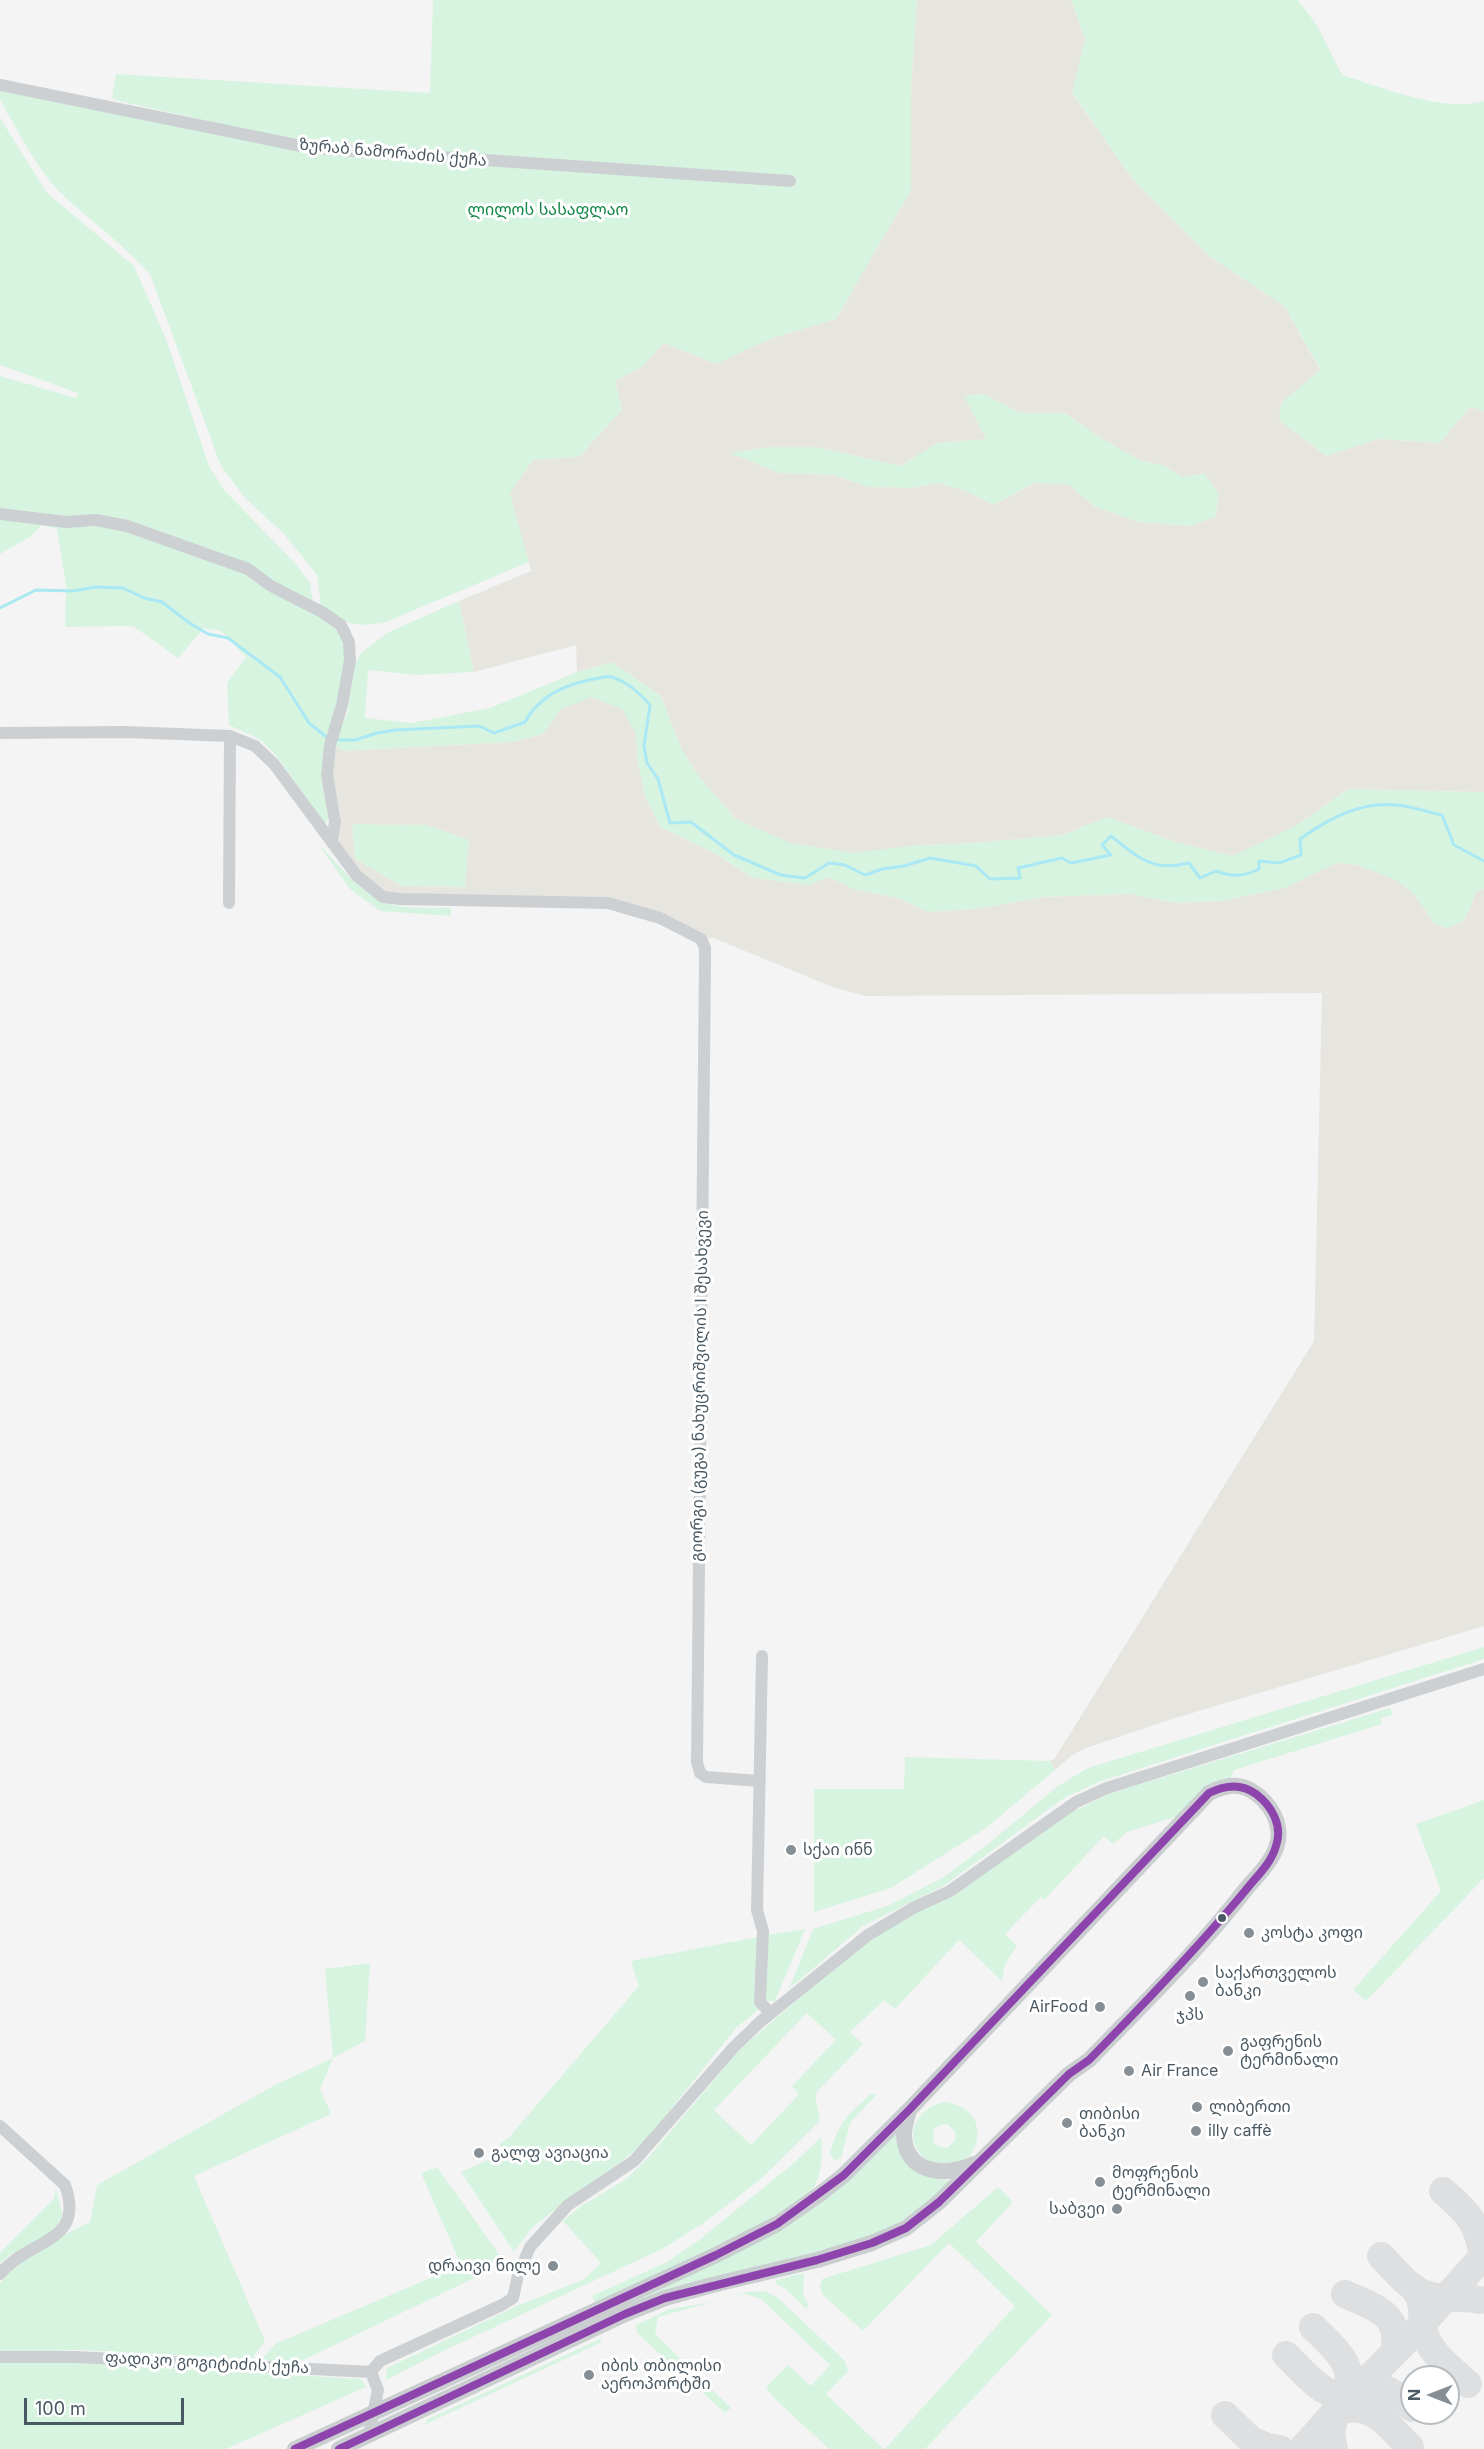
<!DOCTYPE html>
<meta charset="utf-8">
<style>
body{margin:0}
#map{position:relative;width:1484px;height:2449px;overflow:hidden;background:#f4f4f4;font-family:Inter,sans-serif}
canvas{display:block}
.north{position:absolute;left:1400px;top:2365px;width:60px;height:60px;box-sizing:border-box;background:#fff;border:2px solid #b6bcc0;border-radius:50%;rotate:270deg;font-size:16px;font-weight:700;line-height:24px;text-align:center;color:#495862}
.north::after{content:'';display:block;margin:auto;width:21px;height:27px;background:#858f95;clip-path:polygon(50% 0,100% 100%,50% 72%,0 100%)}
.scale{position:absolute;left:24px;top:2398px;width:160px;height:27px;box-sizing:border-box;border:3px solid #495862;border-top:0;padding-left:8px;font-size:18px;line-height:21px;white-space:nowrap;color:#495862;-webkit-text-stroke:4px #fff;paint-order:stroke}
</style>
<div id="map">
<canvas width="1484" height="2449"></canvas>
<div class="north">N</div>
<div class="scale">100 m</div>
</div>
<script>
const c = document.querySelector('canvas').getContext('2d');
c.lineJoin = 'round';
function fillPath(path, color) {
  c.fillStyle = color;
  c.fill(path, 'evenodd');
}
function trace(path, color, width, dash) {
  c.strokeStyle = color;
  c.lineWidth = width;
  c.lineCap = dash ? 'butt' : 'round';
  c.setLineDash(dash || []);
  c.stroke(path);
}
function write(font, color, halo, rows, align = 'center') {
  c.font = font + ' Inter,"Noto Sans Georgian",sans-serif';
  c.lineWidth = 6;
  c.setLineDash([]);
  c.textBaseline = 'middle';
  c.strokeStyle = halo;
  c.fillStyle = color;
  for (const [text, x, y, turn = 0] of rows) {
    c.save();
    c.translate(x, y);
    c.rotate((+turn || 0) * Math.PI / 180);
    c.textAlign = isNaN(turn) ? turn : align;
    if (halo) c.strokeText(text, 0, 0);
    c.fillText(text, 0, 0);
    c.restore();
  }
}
fillPath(new Path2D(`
 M433,0h484l-6,92v98l-75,129 -66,20 -54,25 -52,-21 -22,24 -27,14 7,29 -43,47 -46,3 -22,33 18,69 -143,60c-33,6 -37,3 -65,-15l-4,-32 -33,-41 -38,-35 -25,-33 -71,-192c-26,-29 -57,-51 -86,-78 -27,-25 -45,-64 -64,-96v-11l311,63 77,8v-16l-82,-1 -187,-42 -7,-3 4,-24 314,19z
 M1071,0h227l20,27 24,48c39,12 102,38 142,26v310l-14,-4 -30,36 -62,-4 -52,17 -47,-36 2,-17 39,-34 -35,-62 -76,-51 -78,-79 -59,-85 13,-52z
 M0,118l47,75 87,73 32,73 43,127 16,25 69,71 16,21 3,20 -187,-83 -65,-2 -61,-7v-135l76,22 2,-5 -78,-28z
 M984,394l36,19h45l37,26 38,21 24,6 19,11 21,-4 15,21 -4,23 -24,9 -53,-4 -43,-15 -27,-22 -33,-2 -42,22 -24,-13 -30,-9 -28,5 -43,-1 -34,-12 -55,-2 -50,-20 41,-6h47l83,19 37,-23 49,-4 -23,-43z
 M0,518l65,8 57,1 125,45 90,54 8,16 -1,38 -19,65 -4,33 9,38 -5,8 -47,-66 -17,-18 -32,-15 -2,-42 19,-26 -25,-26 -17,-3 -26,30 -45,-32 -68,1 1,-41 -9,-57 -15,-4 -12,12 -30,17z
 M459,601l15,71 -58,3 -48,-5 -3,48 47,5 78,-15 87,-36 35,-10 49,34 20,52 19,30 36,41 183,26 54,-2 90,-8 44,-18 69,25 121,-17 51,-36 136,3v97l-7,2 -13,30 -17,7 -13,-4 -19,-29 -57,-30 -21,-2 -52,25 -63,13 -46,2 -47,-9 -85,3 -68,12 -49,3 -29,-14 -45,-9 -24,-12 -21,8 -55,-7 -37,-24 -56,-27 -15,-31 -8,-37 -1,-25 -75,-25 -18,25 -29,8 -171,9 -9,-6 14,-34 5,-42 8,-16 28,-21z
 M352,824l74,1 43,15 -3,47 -64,-1 -47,-27z
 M318,844c20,19 41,48 67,58 19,8 45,5 66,6v8l-71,-5 -30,-22z
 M1484,1647v12l-383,122 -37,17 -119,87 -82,41 -74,63 24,-60 74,-23 55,-28 45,-33 71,-59 30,-18z
 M1390,1708l3,7 -12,3 1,6 -148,46 -4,10 -49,35 -54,17 -14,12 -9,-8 -60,64 -3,-3 -36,37 12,12 -12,18 -3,17 -43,-41 -64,69 -11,-9 -34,32 13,12 -48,50 5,27 -59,58 -59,45 -40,25 -221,103 -55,28 1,-12 132,-63 64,-25 18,-17 -38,-42 17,-14 46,-28 21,-20 94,-111 115,-98 214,-137 38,-19zM807,2013l29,27 -44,46 7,8 -48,51 -37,-35z
 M905,1757l145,4 5,9 -69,58 -95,60 -77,24v-123h90z
 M1484,1800v78l-118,123 -13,-11 88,-99 -25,-67z
 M805,1929l-30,72h-7l-4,-4 2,-62z
 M758,1937l-4,63 4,10 -23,19 -92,115 -22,18 -49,34 -40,32 -18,24 -53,-80 42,-19 -3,-9 10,-8 129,-150 -8,-25z
 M370,1963l-5,78 -32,17 -13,31 11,25 -137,62 71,165 -14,19 -170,-10 -81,2v-69l18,-20 42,-26 30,-15 7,-37 180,-101 56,-26 -8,-89z
 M871,2094h6l-27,29 -9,35 -7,3 -4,-8c9,-31 16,-37 41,-59z
 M945,2102c58,8 29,82 -12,61 -6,-3 -10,-5 -14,-11 -16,-23 3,-46 26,-50zM947,2124l8,8v8l-8,8 -8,-1 -6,-5v-12l6,-5z
 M898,2132c17,35 13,45 56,49l-41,34 -41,21 -255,72 95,-46z
 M821,2137c1,17 2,34 -7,50 -7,10 -19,16 -29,22 -58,39 -126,65 -189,95l-4,-8 75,-34 31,-21 97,-79z
 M437,2167l67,94 -10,-3 -7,14 -190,91 -36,-3 14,-16 186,-79 -40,-92z
 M998,2187l15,15 -37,40 76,73 -127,134h-40l130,-143 -66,-63 -86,88 -40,-36 -3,-8 2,-8 109,-34z
 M56,2189l7,27 -9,16 -44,23 -10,8v-10l54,-54z
 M804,2273l-1,21 6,11 -3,4 -19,-19 -12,-7 1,-3z
 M765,2291l13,7 67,63 3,10 -22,23 58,55h-55l-56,-52 -7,-10 22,-22 23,21 19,-21 -69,-66 -15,-5 -8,1 -80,22 -3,17 76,74 -6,5 -88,-80 -1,-8 34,-16 37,-6 41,-11z
 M600,2339l2,3 -178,83 4,-6z
 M0,2363h87l274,16 5,8 -140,62h-226z`), '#d7f4e1');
fillPath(new Path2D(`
 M917,0h154l14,40 -13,53 59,84 78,79 76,51 35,63 -39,33 -2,17 47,36 52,-17 62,4 30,-36 14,4v381l-136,-3 -51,36 -64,31 -57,-14 -69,-25 -44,18 -90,8 -54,2 -65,8 -64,-10 -54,-24 -36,-41 -19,-30 -20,-52 -49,-34 -35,10 -1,-27 -102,27 -15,-71 72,-30 -21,-78 23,-33 46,-3 43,-47 -7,-29 27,-14 22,-24 52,21 54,-25 66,-20 75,-129v-98zM984,394l36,19h45l37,26 38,21 24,6 19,11 21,-4 15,21 -4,23 -24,9 -53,-4 -43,-15 -26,-22 -34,-2 -42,22 -24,-13 -30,-9 -28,5 -43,-1 -34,-12 -55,-2 -49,-20 40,-6h47l83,19 37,-23 49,-4 -22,-43z
 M591,697l31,12 14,25 1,25 8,37 15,31 56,27 37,24 55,7 21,-8 24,12 45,9 30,14 48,-3 68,-12 85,-3 47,9 46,-2 63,-13 52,-25 21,2 38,15 19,15 19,29 13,4 17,-7 13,-30 7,-2v737l-312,93 -86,29 -15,8 -16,14 -5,-9 5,-3 259,-417 8,-348 -456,3 -31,-8 -124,-51 -6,3 -41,-25 -56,-18 -217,-3 -19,-7 -33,-44 2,-28 -9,-38 2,-32 9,6 171,-9 29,-8 18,-25zM352,824l74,1 43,15 -4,47 -63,-1 -47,-27z`), '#e7e5e0');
trace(new Path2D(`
 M0,608l36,-18 37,1 22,-4 28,1 21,10 18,4 26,20 20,12 20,4 52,39 29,46 20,16
 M336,740h19l22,-7 19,-3 83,-4 15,7 31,-11c14,-26 41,-38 69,-43 6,-1 13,-3 18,-2 17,6 26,15 38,28l-6,41 3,17 11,16 12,44 21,-1 43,33 47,20 24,3 24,-15 16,2 20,10 17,-6 22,-3 26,-8 46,8 14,13 30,-1 -2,-10 44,-10 9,5 40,-8 -9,-10 9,-9c28,22 41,36 78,27l11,15 16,-7c16,6 27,6 43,-2v-8l20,2 22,-8 -1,-16c28,-20 61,-38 96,-34 15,1 31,7 46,10l12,30 30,16`), '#aae9f4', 3);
trace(new Path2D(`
 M1443,2191c25,22 35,31 40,66
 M1381,2256c13,13 29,34 47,39 17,5 35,1 52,5
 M1413,2287c13,17 7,25 11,44 5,22 28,38 44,53
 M1345,2294c30,14 57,19 49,59
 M1313,2327c23,23 45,39 33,73
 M1286,2355c18,16 41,50 68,38
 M1359,2388c23,-6 37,6 53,20
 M1225,2415l26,25
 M1257,2449l-6,-9 16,7 13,2
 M1302,2449l33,-37 79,-79 70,-78
 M1334,2449l-3,-14 4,-23c37,-13 51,12 75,35`), '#dedfe0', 28);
trace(new Path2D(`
 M0,85l311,63 479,33
 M0,514l66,8 30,-2 31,6 121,43 23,17 51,26 19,13 8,17 1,18 -8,45 -12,40 -3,30 8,46 -3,22
 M0,733l126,-1 104,4 25,10 19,18 83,112 26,21 17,2 208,4 52,15 41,21 4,9v13l-8,801 3,11 6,4 54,4
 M229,903l1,-167
 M762,1656l-5,254 6,21 -3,71 10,11
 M0,2126l65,59c21,59 -36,53 -65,89
 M0,2357h76l295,15
 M371,2372l9,-11 122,-56 11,-7 5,-23 12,-28 38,-42 66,-44 100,-114 27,-26 107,-86 47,-28 35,-16 126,-89 31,-14 377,-119
 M369,2434l9,-44 -7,-18`), '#cdd0d3', 12);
trace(new Path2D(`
 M909,2110c-2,8 -5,16 -5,24 0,39 42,44 70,30
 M295,2449l421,-194 61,-31 43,-30 24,-19 65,-65 300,-317c14,-7 28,-11 43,-2 18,11 31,33 25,54 -5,17 -20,31 -31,44 -47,61 -104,116 -157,171l-20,14 -130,128 -33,26 -34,15 -55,17 -105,25 -47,13 -40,16 -286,135`), '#caced1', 16);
trace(new Path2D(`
 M295,2449l421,-194 61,-31 67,-49 65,-65 300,-317c16,-8 32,-10 47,1 16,12 27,32 20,52 -5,18 -20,31 -31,45 -49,59 -102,114 -156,169l-20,14 -130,128 -33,26 -34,15 -55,17 -152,38 -40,16 -286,135`), '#8e44ad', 8);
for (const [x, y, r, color] of [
 [791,1850,6,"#858f95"],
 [1222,1918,5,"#495862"],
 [1249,1933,6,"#858f95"],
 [1203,1982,6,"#858f95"],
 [1190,1996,6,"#858f95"],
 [1100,2007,6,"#858f95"],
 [1228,2051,6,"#858f95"],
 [1129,2071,6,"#858f95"],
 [1197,2107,6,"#858f95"],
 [1067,2123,6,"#858f95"],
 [1196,2131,6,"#858f95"],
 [479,2153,6,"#858f95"],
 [1100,2182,6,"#858f95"],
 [1117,2209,6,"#858f95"],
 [553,2266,6,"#858f95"],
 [589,2375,6,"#858f95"]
]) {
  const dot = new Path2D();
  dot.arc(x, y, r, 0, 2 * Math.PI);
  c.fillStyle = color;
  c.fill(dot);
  trace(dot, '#fff', 2);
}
write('16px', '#495862', '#fff', [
 ["ზურაბ ნამორაძის ქუჩა",393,153,5],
 ["გიორგი (გუგა) ნახუცრიშვილის I შესახვევი",700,1386,-89],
 ["ფადიკო გოგიტიძის ქუჩა",207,2363,3]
]);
write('16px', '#108644', '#fff', [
 ["ლილოს სასაფლაო",548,210]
]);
write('16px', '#495862', '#fff', [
 ["სქაი ინნ",803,1850],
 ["კოსტა კოფი",1261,1933],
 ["საქართველოს",1215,1973],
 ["ბანკი",1215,1991],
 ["AirFood",1088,2007,"right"],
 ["ჯპს",1190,2015,"center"],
 ["გაფრენის",1240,2042],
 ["ტერმინალი",1240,2060],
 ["Air France",1141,2071],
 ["ლიბერთი",1209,2107],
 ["თიბისი",1079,2114],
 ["ბანკი",1079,2132],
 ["illy caffè",1208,2131],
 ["გალფ ავიაცია",491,2153],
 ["მოფრენის",1112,2173],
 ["ტერმინალი",1112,2191],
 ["საბვეი",1105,2209,"right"],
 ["დრაივი ნილე",541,2266,"right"],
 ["იბის თბილისი",601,2366],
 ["აეროპორტში",601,2384]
], 'left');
</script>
